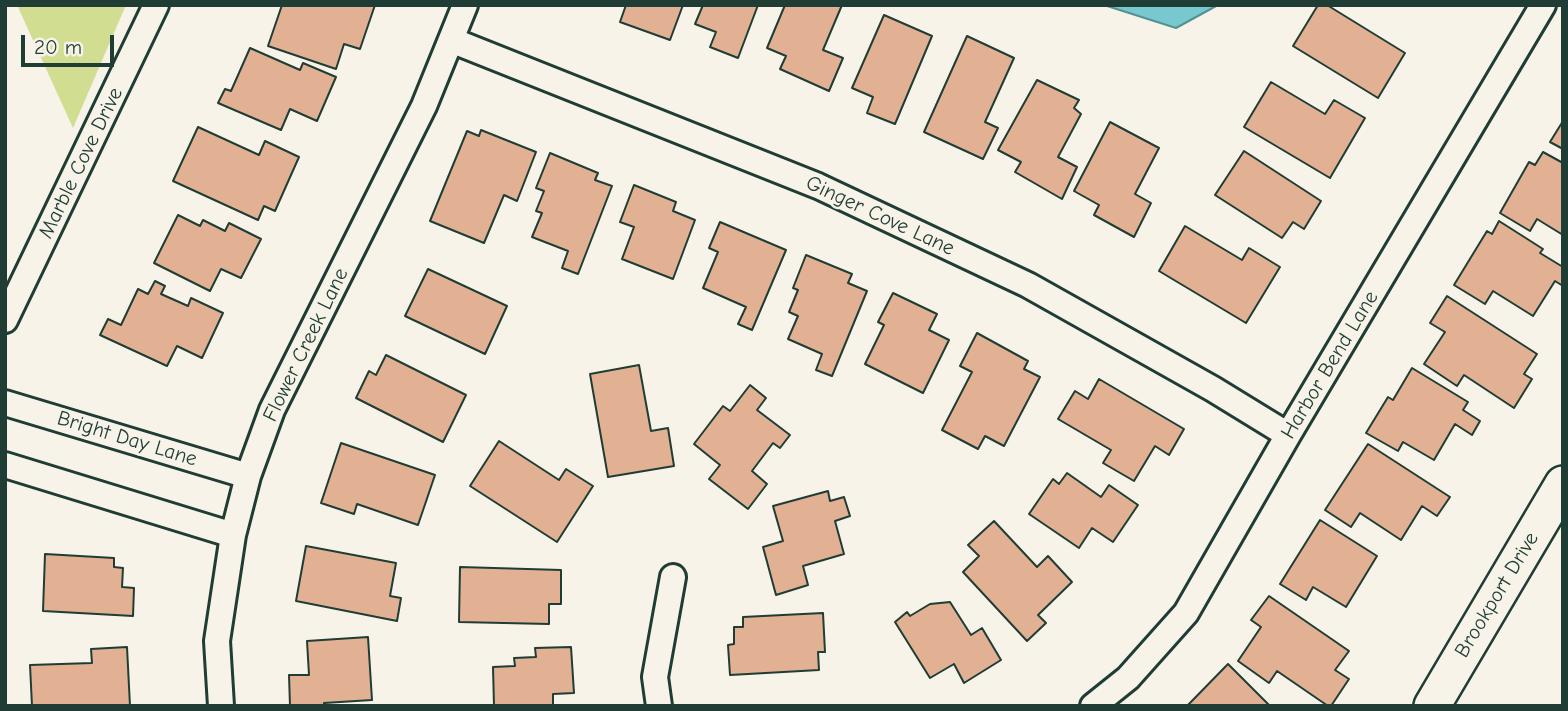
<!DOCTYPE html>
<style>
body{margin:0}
#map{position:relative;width:1568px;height:711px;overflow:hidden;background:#f7f3e8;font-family:"Comic Neue",sans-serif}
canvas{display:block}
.frame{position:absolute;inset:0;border:7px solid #1f3d34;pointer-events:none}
.scale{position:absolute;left:21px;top:35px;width:93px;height:32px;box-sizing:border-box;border:4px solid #1f3d34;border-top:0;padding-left:9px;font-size:21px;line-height:24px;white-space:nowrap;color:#1f3d34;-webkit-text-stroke:5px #f7f3e8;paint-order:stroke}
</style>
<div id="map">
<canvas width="1568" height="711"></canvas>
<div class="frame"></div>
<div class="scale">20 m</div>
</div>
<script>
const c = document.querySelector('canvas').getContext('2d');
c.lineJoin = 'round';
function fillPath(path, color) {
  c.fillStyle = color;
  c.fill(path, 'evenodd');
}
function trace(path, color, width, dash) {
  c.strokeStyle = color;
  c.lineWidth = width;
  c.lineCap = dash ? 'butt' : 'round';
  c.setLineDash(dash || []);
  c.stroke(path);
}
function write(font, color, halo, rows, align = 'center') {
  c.font = font + ' "Comic Neue",sans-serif';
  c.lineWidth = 5;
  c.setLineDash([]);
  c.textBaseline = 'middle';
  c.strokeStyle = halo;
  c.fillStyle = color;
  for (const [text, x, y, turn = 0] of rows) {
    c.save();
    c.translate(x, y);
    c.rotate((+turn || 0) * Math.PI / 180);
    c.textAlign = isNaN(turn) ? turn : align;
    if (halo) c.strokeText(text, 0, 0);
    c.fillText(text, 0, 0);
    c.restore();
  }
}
fillPath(new Path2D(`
 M17,5h109l-53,123z`), '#d1dd90');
const water = new Path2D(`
 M1104,5h114l-42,23z`);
fillPath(water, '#78c9cf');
trace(water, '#549191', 2);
const building = new Path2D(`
 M282,5l55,1 38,-1 -15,44 -16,-5 -8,25 -68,-23z
 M626,5h57l-13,35 -50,-18z
 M703,5h55l-20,53 -28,-11 6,-15 -21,-8z
 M785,5h57l-19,45 20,8 -14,33 -49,-22 6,-13 -19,-8z
 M1318,5h9l78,48 -27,45 -85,-52z
 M884,15l48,21 -37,88 -28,-11 6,-16 -21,-9z
 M967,36l47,22 -29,64 13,6 -15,31 -59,-27z
 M250,48l50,22 3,-7 33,14 -19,44 -27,-12 -9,21 -63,-27 7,-14 6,2z
 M1037,80l42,20 -5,8 7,6 -23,43 19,10 -15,32 -47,-27 6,-10 -23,-12z
 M1271,82l54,32 9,-14 31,18 -35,60 -86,-51z
 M1563,121v28l-13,-7z
 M1110,122l49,26 -24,46 16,9 -17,34 -40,-22 5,-10 -25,-14z
 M198,127l61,28 6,-14 34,16 -24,54 -11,-5 -6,14 -85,-39z
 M481,130l55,22 -19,49 -13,-6 -20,48 -54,-22 37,-90 12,5z
 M1244,151l77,50 -17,28 -11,-7 -11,16 -67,-43z
 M1543,152l20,11v72l-26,-16 -7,12 -30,-18 29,-51 6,3z
 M550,153l48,20 -3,7 17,6 -34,88 -16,-6 6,-17 -36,-14 10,-24 -6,-2 8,-20 -8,-3z
 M634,185l42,17 -3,9 22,9 -22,59 -51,-20 12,-32 -14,-5z
 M178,215l22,11 3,-6 22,11 4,-8 32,16 -20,39 -20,-9 -11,22 -56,-28z
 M1499,221l44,28 -3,4 23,14v19l-8,-5 -22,35 -40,-25 -8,13 -31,-19 33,-54 5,3z
 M720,222l66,28 -34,80 -14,-6 8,-17 -43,-19 15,-36 -9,-4z
 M1185,226l57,34 7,-12 31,19 -34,56 -87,-52z
 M806,255l46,19 -4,9 19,8 -35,85 -16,-6 6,-16 -34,-15 10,-23 -9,-4 9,-22 -5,-2z
 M428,269l79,37 -22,48 -80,-38z
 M155,281l10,5 -4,8 27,12 3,-8 32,15 -21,45 -25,-12 -10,20 -67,-31 8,-16 13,6 17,-36 10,5z
 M893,293l44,21 -8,16 20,10 -26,53 -58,-29 19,-39 -6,-3z
 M1447,296l90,58 -13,20 8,5 -18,29 -50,-33 -7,11 -33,-22 21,-32 -15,-9z
 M977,333l51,28 -4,8 16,8 -36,69 -19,-10 -7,13 -36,-19 30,-58 -12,-6z
 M386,355l80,40 -23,47 -87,-44 13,-27 7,4z
 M639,365l12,66 17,-3 6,38 -66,11 -18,-103z
 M1412,368l56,34 -5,8 17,11 -8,14 -17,-11 -21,36 -31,-18 -5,9 -32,-18 22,-36 5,3z
 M1099,379l85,50 -15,26 -14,-9 -21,35 -31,-18 8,-13 -53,-31 17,-28 13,8z
 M750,385l16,13 -9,12 33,25 -10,13 -7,-5 -21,28 15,13 -19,25 -39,-30 11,-14 -26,-21 29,-38 7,5z
 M499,441l60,39 7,-11 27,17 -36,56 -87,-56z
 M341,443l94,32 -17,50 -61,-21 -3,10 -33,-11z
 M1368,444l82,53 -13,19 -15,-10 -21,34 -41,-27 -9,14 -26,-17z
 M1067,473l34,24 8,-12 29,20 -25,37 -21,-14 -13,20 -50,-34 24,-35 6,5z
 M828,491l2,10 14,-4 6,19 -15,5 9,33 -41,12 5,19 -32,10 -13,-48 20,-6 -10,-35z
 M1320,520l57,36 -31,51 -33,-20 -7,13 -26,-16z
 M994,521l43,46 11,-11 24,26 -34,33 8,8 -19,18 -64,-69 16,-16 -11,-11z
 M306,546l90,17 -6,33 11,2 -4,23 -101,-20z
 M45,554l69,4v9l9,1 -1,19 12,1 -1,28 -90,-5z
 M460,567l101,3v34h-12v20l-90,-2z
 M1269,596l80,55 -14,19 14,9 -18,27h-3l-51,-35 -8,12 -31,-22 23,-34 -10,-7z
 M950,602l21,33 11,-7 19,32 -37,23 -10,-19 -24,14 -35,-56 12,-10 3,4 20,-12z
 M823,613l2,39h-7l1,18 -89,5 -2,-30 6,-1v-17h9v-10z
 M368,637l4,63 -48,3v3h-34l-1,-31h20l-2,-34z
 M127,647l3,59h-98l-2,-41 62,-2 -1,-14z
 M571,647l3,46 -21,1v12h-59l-1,-39 22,-1 -1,-8 22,-1 -1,-9z
 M1228,664l42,42h-83z`);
fillPath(building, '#e2b194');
trace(building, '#1f3d34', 2);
const street = new Path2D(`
 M451,40l367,146 210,99 185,104 75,46
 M5,320l151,-315
 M5,403l243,73
 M5,465l228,70
 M221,706l-4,-65 16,-106 15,-59 24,-66 152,-304 41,-101
 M659,706l-4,-29 18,-100
 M1093,706l35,-28 58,-65 102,-178 255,-430`);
const secondary = new Path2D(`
 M1432,706l131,-222`);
trace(street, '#1f3d34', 30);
trace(secondary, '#1f3d34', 40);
trace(street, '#f7f3e8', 24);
trace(secondary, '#f7f3e8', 35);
write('21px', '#1f3d34', '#f7f3e8', [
 ["Marble Cove Drive",81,163,-64],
 ["Ginger Cove Lane",880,216,25],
 ["Flower Creek Lane",306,345,-64],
 ["Harbor Bend Lane",1330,365,-59],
 ["Bright Day Lane",127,439,17],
 ["Brookport Drive",1497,595,-59]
]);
</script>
